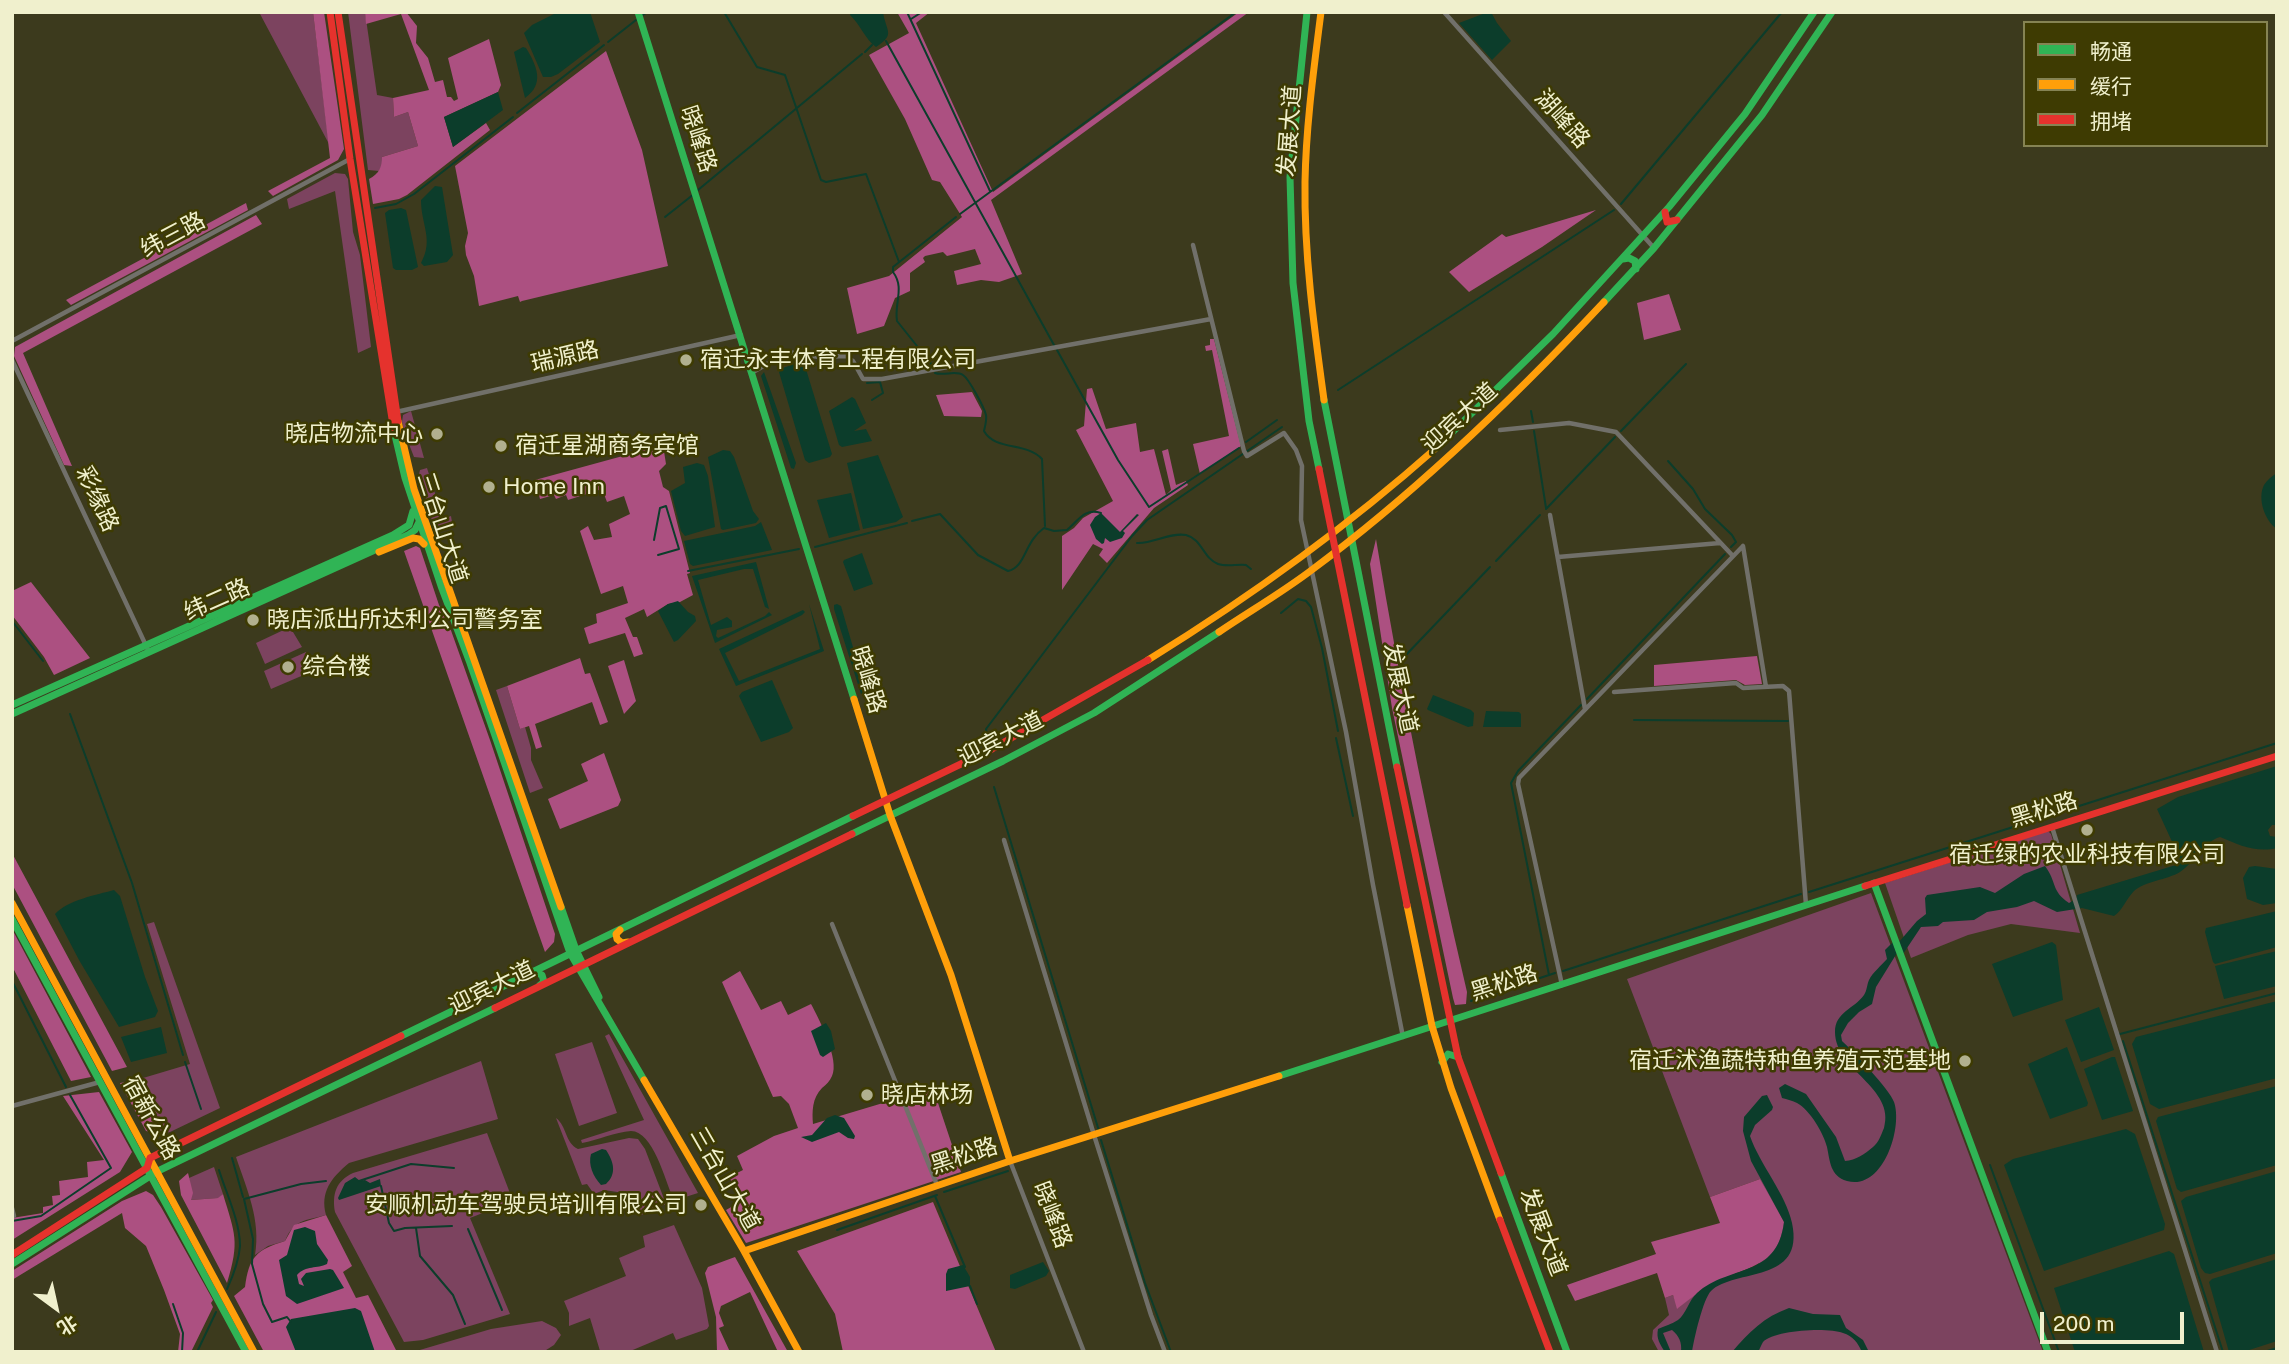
<!DOCTYPE html>
<meta charset="utf-8">
<style>
body{margin:0}
#map{position:relative;width:2289px;height:1364px;overflow:hidden;background:#3c3a1d;font-family:"Public Sans","Noto Sans SC",sans-serif}
canvas{display:block}
.frame{position:absolute;inset:0;border:14px solid #f0f0cd;pointer-events:none}
.legend{position:absolute;left:2023px;top:21px;width:245px;height:126px;box-sizing:border-box;background:#3e3b02;border:2px solid #858353;margin:0;padding:9px 12px;list-style:none;font-size:21px;color:#f0f0cd}
.legend li{display:flex;align-items:center;gap:14px;height:35px}
.legend b{width:35px;border:2px solid #858353}
.north{position:absolute;left:21px;top:1273px;width:70px;height:70px;-webkit-text-stroke:5px #3e3b02;paint-order:stroke;rotate:147deg;font-size:19px;font-weight:700;line-height:28px;text-align:center;color:#f0f0cd}
.north::after{content:'';display:block;margin:auto;width:24px;height:32px;background:#f0f0cd;clip-path:polygon(50% 0,100% 100%,50% 72%,0 100%)}
.scale{position:absolute;left:2040px;top:1312px;width:144px;height:32px;box-sizing:border-box;border:4px solid #f0f0cd;border-top:0;padding-left:9px;font-size:21px;line-height:24px;white-space:nowrap;color:#f0f0cd;-webkit-text-stroke:5px #3e3b02;paint-order:stroke}
</style>
<div id="map">
<canvas width="2289" height="1364"></canvas>
<div class="frame"></div>
<ul class="legend">
<li><b style="height:9px;background:#30b455"></b>畅通</li>
<li><b style="height:9px;background:#ff9f0a"></b>缓行</li>
<li><b style="height:9px;background:#e5322d"></b>拥堵</li>
</ul>
<div class="north">北</div>
<div class="scale">200 m</div>
</div>
<script>
const c = document.querySelector('canvas').getContext('2d');
c.lineJoin = 'round';
function fillPath(path, color) {
  c.fillStyle = color;
  c.fill(path, 'evenodd');
}
function trace(path, color, width, dash) {
  c.strokeStyle = color;
  c.lineWidth = width;
  c.lineCap = dash ? 'butt' : 'round';
  c.setLineDash(dash || []);
  c.stroke(path);
}
function write(font, color, halo, rows, align = 'center') {
  c.font = font + ' "Public Sans","Noto Sans SC",sans-serif';
  c.lineWidth = 5;
  c.setLineDash([]);
  c.textBaseline = 'middle';
  c.strokeStyle = halo;
  c.fillStyle = color;
  for (const [text, x, y, turn = 0] of rows) {
    c.save();
    c.translate(x, y);
    c.rotate((+turn || 0) * Math.PI / 180);
    c.textAlign = isNaN(turn) ? turn : align;
    if (halo) c.strokeText(text, 0, 0);
    c.fillText(text, 0, 0);
    c.restore();
  }
}
fillPath(new Path2D(`
 M259,12h54l16,132z
 M348,12h17l12,83 16,3 1,19 14,-5 10,34 -36,11v9l-3,5 -11,-1z
 M335,173l10,1 3,5 5,53 7,23 11,92 -13,6 -23,-162 -46,18 -2,-10z
 M411,411l13,47 -10,-1 -9,-23 -3,-12 1,-7z
 M427,468l16,51 8,-3 1,6 -18,6 -15,-54 1,-4z
 M290,627l12,20 -37,17 -9,-21z
 M306,652l7,19 -42,18 -7,-18z
 M507,686l13,43 5,-2 6,21v12l12,28 -13,5 -34,-103z
 M2048,831l3,3 29,99 -69,-9 -43,11 -57,23 -26,-75z
 M1871,893l172,459h-384l-7,-13 1,-9 16,-15 -4,-17 8,-3 5,13 19,-16 15,-8 47,-19 6,-76 -5,-10 -50,18 -83,-218z
 M154,922l66,186 -50,24 -9,2 -28,-53 57,-17 -43,-140z
 M609,1034l89,159 -19,6 -6,-1c-8,-18 -20,-67 -42,-67 -16,1 -33,9 -49,12l-1,-3 63,-20 -39,-84z
 M592,1042l25,71 -38,13 -24,-72z
 M481,1061l17,58 -149,44c-18,15 -29,29 -23,52 -21,6 -32,4 -41,26l-17,5 -13,9c6,-35 -8,-65 -19,-98z
 M556,1118c11,8 9,25 22,31l51,-11 9,1 7,10 21,55 -27,12 -15,-23 -20,-3 -10,4 -7,-10 -5,1z
 M487,1133l26,68 -43,17 40,96 -87,26 -19,2 -69,-130c-3,-18 1,-31 18,-39z
 M214,1167l9,27 -4,4 -29,2 -1,-22z
 M674,1225l28,63 7,38 -2,3 -31,11 -3,-7 -45,19h-30l2,-1 -10,-33 -21,8v-13l-5,-12 62,-25 -7,-18 26,-11 -2,-11z
 M542,1321l14,7 5,7 -7,10 -11,7h-130l78,-23z`), '#7c435f');
fillPath(new Path2D(`
 M313,12h11l20,137 -6,11 -65,36 -5,-5 62,-33z
 M365,12h41l11,14 -1,17 12,15 7,24 8,-2 4,17h4l3,4 4,-2 -10,-41 41,-19 12,46 -3,7 -54,25 9,30 33,-24 4,7 -83,65 -8,4 -26,5 -4,-25c10,-5 13,-12 13,-22l36,-11 -10,-34 -14,5 -1,-19 36,-8 -28,-76 -35,10z
 M897,12h33l-14,11 77,169 246,-180h10l-258,188 31,74 -23,8 -18,-2 -24,5 -3,-14 27,-7 -6,-15 -28,7 -4,-4 -18,4 -2,2 2,4 -15,11v18l-15,7 -11,28 -27,8 -10,-46 42,-12 73,-59 -22,-35 -8,-2 -27,-61 -36,-64 40,-22z
 M606,51l36,99 26,116 -146,35 -2,1 -2,-6 -39,10 -5,-30 -8,-21 -1,-9 3,-13 -13,-67z
 M246,203l2,7 -177,95 -5,-5z
 M1596,210l-54,37 -73,45 -20,-20 53,-38 4,3z
 M256,215l6,9 -239,129 49,113 -8,-1 -50,-109 1,-9z
 M1669,294l12,36 -37,10 -7,-37z
 M1210,339h4l27,107 -41,28 -7,-30 36,-8 -17,-86 -6,1 -1,-5 5,-1z
 M1092,388l14,41 30,-6 4,29 14,-3 12,46 5,-5 -9,-39 6,-2 8,36 10,-4 2,4 -34,23 -47,55 -8,-8 4,-6 -10,-5 -31,46v-54l12,-8 9,-10 30,-17 -37,-71 8,-4 3,-37z
 M972,392l10,19 -1,6 -37,-1 -8,-21z
 M663,445l3,19 -7,7 4,16 6,4 21,82 -3,1 6,21 -13,7 -12,2 -21,13 -3,-8 -19,9 8,19h4l6,17 -9,3 -9,-24 -36,11 -5,-16 13,-5 -1,-9 32,-11 -5,-17 -22,8 -21,-63 8,-5 6,14 18,-3 -3,-13 21,-10 -6,-18 -17,6 -5,-13 -34,11 -2,-5 -10,4 -2,-4 -14,4 -5,-19z
 M1376,539c25,152 56,303 91,453l-1,12 -11,1 -2,-7 -61,-290 -22,-144z
 M416,546l4,2 19,57 9,17 42,118 65,194 -1,8 -9,10 -141,-401z
 M31,582l59,76 -36,17 -10,-18 -32,-42v-24z
 M1757,656l5,28 -17,1 -9,-5 -82,6v-21z
 M580,658l5,16 5,-1 18,49 -8,3 -8,-23 -57,22 7,23 -6,2 -7,-23 -9,3 -13,-43z
 M624,660l12,41 -12,13 -16,-48z
 M604,753l17,47 -3,6 -58,23 -12,-30 40,-18 -7,-17z
 M12,853l115,214 -15,4 -100,-187z
 M12,929l79,148 -20,4 -59,-115z
 M740,971l21,39 20,-9 7,14 23,-11c8,15 29,56 21,72 -2,5 -6,9 -10,12 -10,10 -10,24 -9,36l120,-36 28,84 -215,71 -20,-33 16,-9 -13,-24 14,-7 -6,-14 37,-20 24,-8 -9,-24 -8,-8 -8,1 -51,-115z
 M133,1081l28,53 -15,-3 -26,-48z
 M99,1092l33,60 -12,20 -108,68v-22l31,-5v-6l10,-2 -1,-9 8,-1 -1,-14 29,-4 -1,-15 17,-2 -41,-64z
 M188,1173l5,20 -2,7 27,-2 5,-4c12,40 17,47 4,89l-46,-88 -2,-14z
 M1760,1179l24,43c-5,43 -33,43 -65,59 -16,7 -28,17 -42,28l-4,-14 -8,3 -8,-25 -82,28 -8,-16 89,-31 -5,-12 69,-19 -10,-26z
 M146,1191l7,4 8,12 52,93 -2,3 2,4 -22,45h-13l2,-18 -16,-44 -18,-44 -21,-18 -3,-15 -110,67v-9l110,-70z
 M933,1202l63,150h-153l-8,-38 -38,-63z
 M326,1215l26,51 -9,6 13,26 12,-3 29,57h-133l-30,-56 11,-9c4,-30 11,-37 40,-46l9,-16z
 M735,1257l53,95h-10l-28,-60 -29,14 -2,7 5,13 -5,2 11,24h-13l-1,-35 -11,-44 3,-6z`), '#ac5081');
fillPath(new Path2D(`
 M558,12h32l10,30 -42,32 -7,3h-8l-19,-44 8,-8z
 M851,12h32c3,20 13,22 -7,35 -11,-8 -16,-23 -26,-32z
 M1488,12h3l6,11 14,18 -19,19 -33,-37z
 M523,47l3,1c11,18 19,36 -1,50l-11,-46z
 M498,92l5,18 -50,37 -9,-30z
 M435,186l7,1 11,68 -6,7 -23,4 -3,-3c13,-24 0,-38 0,-63z
 M401,208l5,2 12,57 -6,3h-16l-3,-2 -8,-55 4,-3z
 M797,363h6l2,3 27,88 -2,3 -21,6 -4,-3 -26,-88 4,-4z
 M764,372l32,91 -2,6 -3,-1 -30,-92z
 M852,397l3,2 11,24 -12,8 12,-2 6,12 -30,6 -3,-2 -10,-34z
 M723,450l7,1 4,6 19,54 6,8 -3,4 -33,7 -2,-1 -13,-72z
 M878,455l25,62 -7,5 -33,7 -16,-66z
 M697,463l7,2 4,11 7,51 -30,9 -4,-5 -10,-40 14,-8 -2,-16z
 M2277,473v56c-12,-8 -20,-30 -13,-44 3,-5 8,-9 13,-12z
 M851,493l9,37 -31,8 -12,-38z
 M1101,513l19,19 17,-18 2,1 -16,16 2,2 -3,5 -12,4 -5,-4 -1,5 -2,1 -6,-5 -6,-14 5,-8z
 M761,522l11,28 -79,16 -3,-2 -6,-23 71,-15z
 M862,553l11,31 -19,7 -11,-29 1,-2z
 M756,562l13,47 -4,-2 -12,-38h-9l-46,11 13,45 16,-8 5,4v6l-15,3 -1,6 2,2 47,-22 4,-4 3,3 -57,28 -23,-67z
 M678,601l10,11 7,4 1,5 -18,19 -4,2 -16,-31 10,-7z
 M809,604l15,47 -88,35 -17,-37 84,-39 2,2 -3,3 -77,38 14,28 81,-32z
 M837,604l4,2 25,86 -5,2 -27,-85v-4z
 M772,680l21,48 -4,4 -28,10 -22,-46 3,-4z
 M1433,695l38,15 3,3 -1,13 -5,1 -40,-17 -1,-1z
 M1486,711l33,1 2,2v13h-38z
 M2277,766v59h-5l-4,5 2,6 7,1v11c-21,5 -38,-3 -57,-11 -17,5 -25,25 -40,35 -13,8 -35,9 -46,19 -8,8 -11,19 -20,25l-32,-8 -25,4 -23,-11 -17,6 -30,5 -13,8 -31,2 -5,4 -17,1 -18,27 -4,-12 18,-21 9,-7 -1,-16 2,-3 53,-8 15,6 29,-19 21,-8c12,16 6,25 24,37l7,-4 1,-4 99,-30 4,-6 -23,-50 21,-12z
 M2255,866l22,3v34l-14,2 -16,-6 -4,-21 6,-11z
 M114,890l6,6 25,81 13,34 -3,6 -36,10 -40,-67 -24,-46c13,-14 41,-19 59,-24z
 M2277,911v36l-62,17 -2,-2 -8,-30 1,-4z
 M1893,942l4,11 -21,34 -4,17 -13,8 -11,11 -7,12 1,6c11,10 48,49 52,61 9,26 -11,89 -47,79 -17,-5 -17,-20 -20,-34 -3,-13 -17,-37 -30,-44 -4,-2 -10,-4 -15,-5l-3,-10 6,-4 21,10 30,43 9,24c11,-1 20,-7 28,-14 6,-5 8,-12 11,-19 12,-40 -49,-58 -49,-96 0,-20 19,-23 29,-37 3,-4 3,-11 5,-15 4,-8 12,-14 18,-21l-2,-9z
 M2052,942l4,3 7,55 -50,17 -21,-53z
 M2277,951v35l-53,13 -9,-33z
 M2277,1001v77l-118,31 -9,-5 -18,-60 4,-7z
 M2099,1007l15,43 -33,12 -16,-42z
 M826,1023l5,8 4,18 -12,8 -3,-2 -9,-24z
 M161,1027l6,26 -36,9 -10,-25z
 M2067,1047l21,56 -1,3 -37,13 -22,-55z
 M2112,1057h3l18,54 -31,9 -18,-51z
 M2277,1086v79l-96,27 -4,-3 -21,-68 2,-4z
 M1767,1095l6,12 -1,3 -17,15 -5,11c10,29 36,58 42,87 13,61 -57,45 -81,68 -8,8 -17,48 -19,61h-11c1,-10 -2,-16 -9,-22l-9,3 8,19h-6c-5,-8 -9,-13 -7,-23 6,-3 14,-5 20,-9 8,-6 11,-20 19,-27 32,-29 80,-14 87,-71l-33,-61 -8,-30 1,-14 18,-21z
 M835,1115l9,3 11,18 -1,3 -6,-1 -9,-6 -27,10 -11,-5 11,-2 15,-17z
 M2126,1129l9,5 30,90 -1,6 -120,41 -40,-106 9,-6z
 M602,1149l4,1c8,12 11,24 0,34l-5,1c-8,-9 -13,-20 -10,-31z
 M2277,1171v82l-67,21 -5,-1 -4,-5 -20,-67 5,-4z
 M355,1177l5,4 5,-1 5,3 10,-4 1,7 -42,14 -1,-2 7,-15z
 M305,1227l10,4 2,13 11,16 -1,4c-10,5 -21,1 -30,11l2,9 5,2 -3,-7 5,-6 24,-4 3,1 11,18 -47,16 -11,-8 -7,-36 8,-5 7,-25z
 M2169,1251l5,3 30,98h-129l-21,-64z
 M2277,1259v82l-34,11h-14l-20,-70 3,-3z
 M1043,1262l6,9 -3,5 -31,13 -5,-1v-13z
 M963,1265l7,12v9l-24,5v-17l2,-5z
 M355,1308l6,3 14,41h-79l-10,-25 5,-8z
 M1789,1308l24,6 27,1 6,13 17,12 6,12h-7c-4,-9 -9,-16 -19,-19 -15,-6 -69,-3 -80,9 -2,3 -3,7 -5,10h-26c17,-20 32,-35 57,-44z`), '#0c3d2b');
trace(new Path2D(`
 M724,12l33,55 28,8 36,105 5,2 40,-8 33,88
 M907,12l83,179
 M643,15l4,-3
 M911,19l11,-7
 M886,41l168,304
 M608,42l28,-22
 M865,52l7,-7
 M517,113l87,-68
 M698,190l164,-136
 M1621,204l161,-192
 M375,208l21,-4 18,-10 99,-77
 M960,214l276,-202
 M665,217l29,-23
 M1057,350l61,110 31,47 90,-59
 M933,366l-36,-45c-3,-18 8,-33 -4,-49v-5l63,-50
 M935,373c9,3 21,-3 28,2 6,4 21,32 23,40 1,5 -1,11 -2,16 11,20 43,11 58,28l3,67
 M867,383l13,-1 3,11 -11,7
 M1338,390l276,-180
 M1531,411l2,11
 M1534,431l12,77
 M1621,431l65,-67
 M1246,442l31,-22
 M1668,461l25,28 12,20 27,26 4,7 -5,5
 M1546,509l69,-72
 M912,521l28,-7 38,41 30,16c18,-4 16,-29 36,-43l10,3 13,-1c12,-10 17,-22 34,-17
 M654,540l6,-32 6,-2 13,43 -21,6
 M1137,543c16,1 33,-11 49,-8 16,4 17,23 32,29 9,3 19,0 28,1l5,4
 M815,547l92,-24
 M1496,561l44,-46
 M688,571l111,-22
 M1281,613l17,-14 8,2 5,6 11,41 16,83
 M12,621l31,40
 M1404,657l86,-90
 M1587,699l138,-145
 M70,714l62,169 51,172
 M1634,720l154,1
 M987,735l-1,-6 146,-193 15,-16 135,-93
 M1336,738l17,78
 M994,787l105,344
 M1809,892l468,-149
 M1563,971l238,-77
 M1549,975l-38,-192 7,-12 63,-66
 M12,981l54,106
 M1471,1001l84,-28
 M2120,1034l157,-41
 M2123,1041l100,311
 M185,1062l16,47
 M1101,1140l44,143 26,69
 M232,1158l11,39
 M1990,1165l69,187
 M219,1170c7,23 21,51 21,76 -1,14 -7,30 -13,43
 M359,1181l52,-17 43,4
 M381,1186l8,37 5,8 11,-3 47,-2
 M944,1192l64,-21
 M935,1196l30,71
 M12,1221l29,-5 70,-48 -41,-73
 M416,1228l4,28 33,39 12,29
 M468,1229l34,81
 M837,1230l100,-35
 M970,1286l7,18
 M173,1304l10,29 -1,19
 M291,1322l-4,-5 -15,5 -9,-18 -11,-40 1,-25 -9,-40 57,-15 25,-3
 M197,1352l19,-40
 M2264,1352l13,-4`), '#0c3d2b', 2);
trace(new Path2D(`
 M1444,12l210,236
 M1193,245l51,206 3,5 37,-23 12,17 6,16 -1,54 45,212 27,153 30,152
 M12,341l338,-182
 M12,360l137,292
 M753,372l35,-20 31,5 27,-1 7,5 10,18h19l329,-60
 M396,412l345,-77
 M1500,430l69,-7 47,9 117,124
 M1550,515l35,194
 M1743,546l23,141
 M1558,557l162,-14
 M1614,692l122,-9 7,5 40,-2 6,5 17,214
 M2052,827l165,525
 M1004,840l90,295 57,180 14,37
 M832,924l105,261
 M1562,985l-44,-201 1,-6 224,-232
 M12,1106l88,-24
 M1010,1161l74,191
 M12,1208l2,8`), '#71706a', 4.5);
trace(new Path2D(`
 M638,12l216,687
 M1307,12l-17,165 3,106 16,138 10,48
 M1623,259l6,-1 6,3 1,8
 M1604,302l50,-54 108,-133 70,-103
 M1324,400l73,367
 M394,431l11,47 36,108 29,77 100,290 74,127
 M1436,448l117,-114 116,-127 76,-93 69,-102
 M12,705l381,-170 16,-10 4,-14
 M12,714l396,-179 7,-5 4,-8
 M852,834l151,-73 91,-48 125,-81
 M1874,883l174,469
 M561,907l15,43 23,47
 M12,919l234,433
 M532,971l10,4 2,7 -4,3
 M401,1036l452,-220
 M1442,1062l6,-8 10,3
 M1279,1076l586,-190
 M1501,1173l66,179
 M12,1264l146,-93 337,-163`), '#30b455', 7);
trace(new Path2D(`
 M1321,12c-7,56 -15,113 -16,170 -1,73 9,145 19,218
 M398,421l16,68 147,418
 M379,552l34,-14 6,1 5,5
 M1219,632c31,-21 64,-40 94,-63 105,-78 201,-171 291,-267
 M1148,660c102,-63 199,-133 288,-212
 M854,699l36,116 61,160 59,186
 M12,903l242,449
 M1407,905l25,121 19,62 49,132
 M620,930l-4,4 1,5 5,4 6,-1
 M644,1080l100,171 55,101
 M744,1251l266,-90 269,-85`), '#ff9f0a', 7);
trace(new Path2D(`
 M330,12l20,147 44,272
 M338,12l60,409
 M1665,212l2,10 10,-2
 M1319,469l88,436
 M1397,767l61,290 43,116
 M853,816l139,-67 156,-89
 M1865,886l412,-130
 M495,1008l357,-174
 M1500,1220l50,132
 M12,1255l135,-87 3,-10 251,-122`), '#e5322d', 7);
for (const [x, y, r, color] of [
 [686,360,7,"#b1b08f"],
 [437,434,7,"#b1b08f"],
 [501,446,7,"#b1b08f"],
 [489,487,7,"#b1b08f"],
 [253,620,7,"#b1b08f"],
 [288,667,7,"#b1b08f"],
 [2087,830,7,"#b1b08f"],
 [1965,1061,7,"#b1b08f"],
 [867,1095,7,"#b1b08f"],
 [701,1205,7,"#b1b08f"]
]) {
  const dot = new Path2D();
  dot.arc(x, y, r, 0, 2 * Math.PI);
  c.fillStyle = color;
  c.fill(dot);
  trace(dot, '#3e3b02', 2.5);
}
write('23px', '#f0f0cd', '#3e3b02', [
 ["湖峰路",1562,119,48],
 ["发展大道",1290,131,-86],
 ["晓峰路",698,139,72],
 ["纬三路",173,235,-28],
 ["瑞源路",565,357,-13],
 ["迎宾大道",1460,418,-42],
 ["彩缘路",97,499,65],
 ["三台山大道",442,528,72],
 ["纬二路",217,600,-24],
 ["晓峰路",868,680,73],
 ["发展大道",1400,688,78],
 ["迎宾大道",1001,739,-27],
 ["黑松路",2044,810,-17],
 ["黑松路",1504,983,-18],
 ["迎宾大道",492,988,-26],
 ["宿新公路",151,1118,61],
 ["黑松路",964,1156,-18],
 ["三台山大道",725,1179,60],
 ["晓峰路",1052,1215,69],
 ["发展大道",1543,1232,69]
]);
write('23px', '#f0f0cd', '#3e3b02', [
 ["宿迁永丰体育工程有限公司",700,360],
 ["晓店物流中心",423,434,"right"],
 ["宿迁星湖商务宾馆",515,446],
 ["Home Inn",503,487],
 ["晓店派出所达利公司警务室",267,620],
 ["综合楼",302,667],
 ["宿迁绿的农业科技有限公司",2087,855,"center"],
 ["宿迁沭渔蔬特种鱼养殖示范基地",1951,1061,"right"],
 ["晓店林场",881,1095],
 ["安顺机动车驾驶员培训有限公司",687,1205,"right"]
], 'left');
</script>
